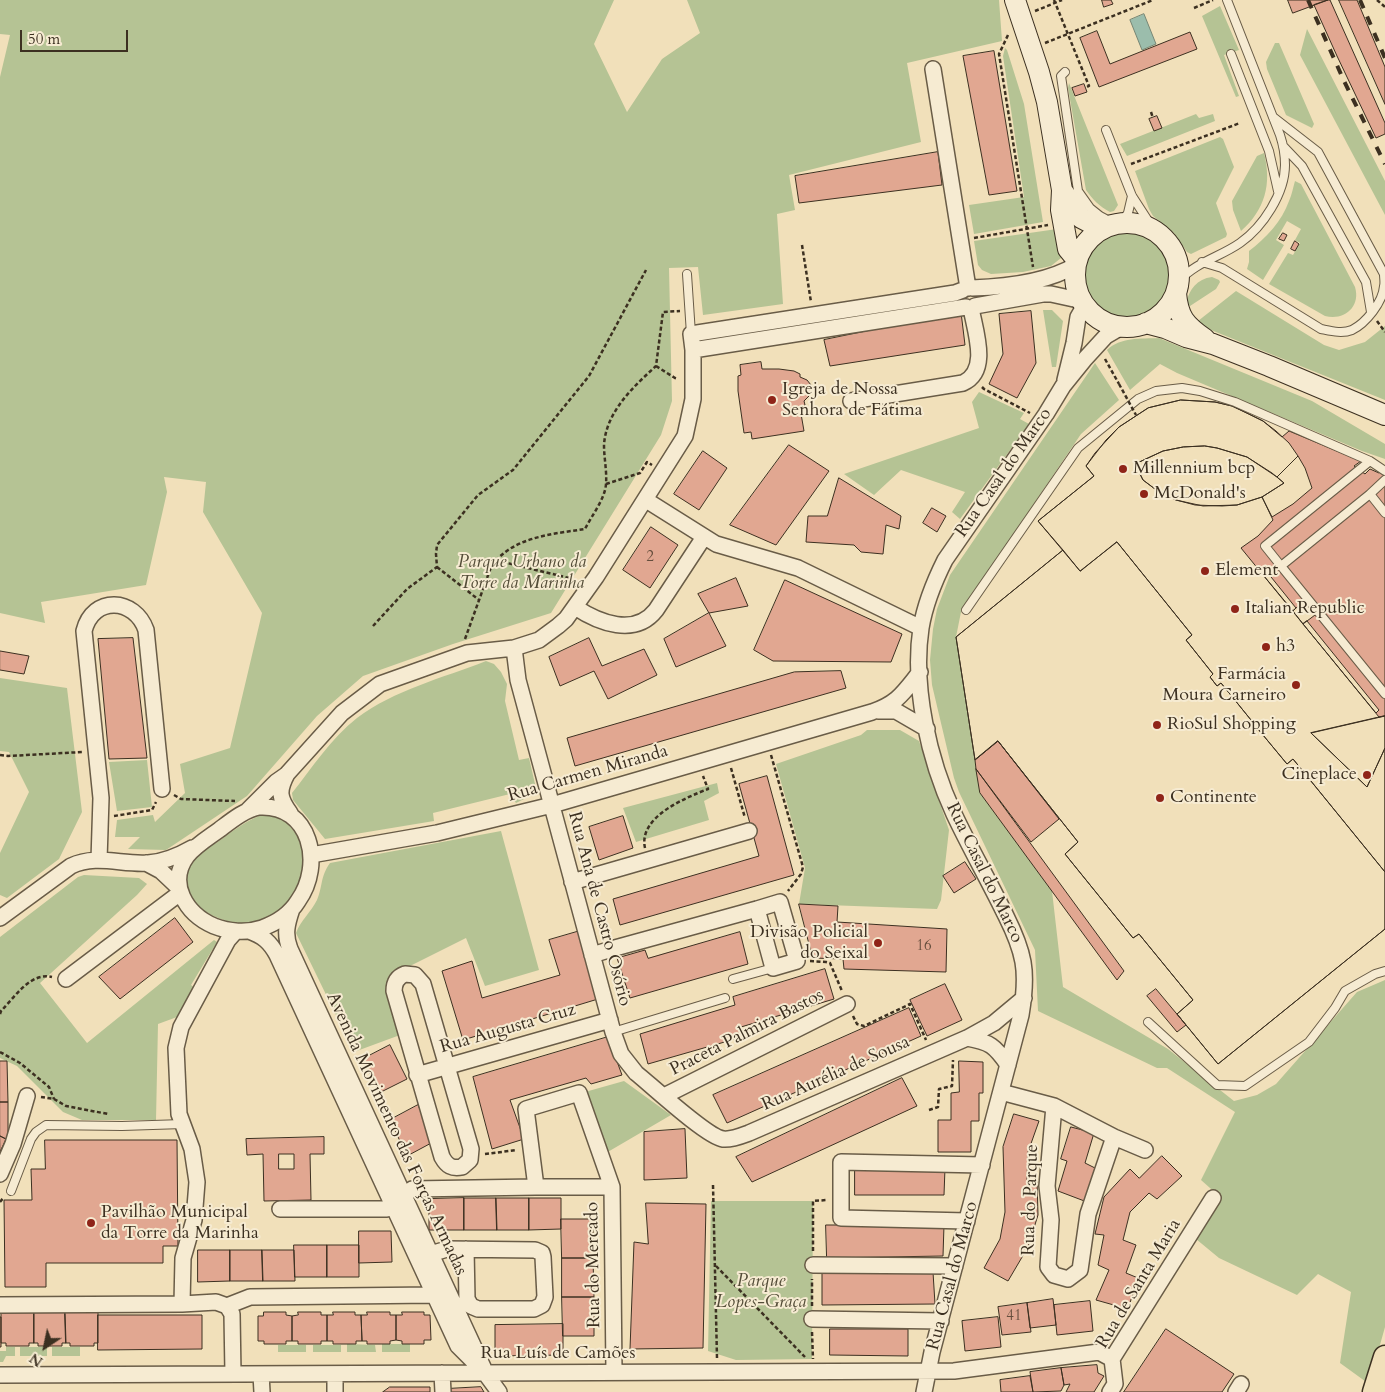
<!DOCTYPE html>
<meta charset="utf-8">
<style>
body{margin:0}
#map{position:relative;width:1385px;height:1392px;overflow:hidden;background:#f1e0ba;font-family:Cardo,serif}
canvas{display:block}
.north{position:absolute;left:20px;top:1322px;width:50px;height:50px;-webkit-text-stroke:4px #f6ebd2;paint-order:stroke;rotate:214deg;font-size:14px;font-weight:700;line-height:20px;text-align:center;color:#3c3021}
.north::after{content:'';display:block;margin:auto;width:18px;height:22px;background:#3c3021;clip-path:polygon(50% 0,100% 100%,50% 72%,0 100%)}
.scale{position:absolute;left:20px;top:30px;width:108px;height:22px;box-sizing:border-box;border:2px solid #3c3021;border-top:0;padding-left:6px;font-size:15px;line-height:18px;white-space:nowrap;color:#3c3021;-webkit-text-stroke:4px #f6ebd2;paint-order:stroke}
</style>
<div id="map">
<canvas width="1385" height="1392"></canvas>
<div class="north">N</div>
<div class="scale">50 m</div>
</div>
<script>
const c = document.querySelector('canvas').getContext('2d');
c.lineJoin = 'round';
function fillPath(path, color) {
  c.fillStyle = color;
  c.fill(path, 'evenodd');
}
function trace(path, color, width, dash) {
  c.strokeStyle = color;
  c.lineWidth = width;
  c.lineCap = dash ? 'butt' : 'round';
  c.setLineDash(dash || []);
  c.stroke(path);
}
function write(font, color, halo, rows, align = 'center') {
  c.font = font + ' Cardo,serif';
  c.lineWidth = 4;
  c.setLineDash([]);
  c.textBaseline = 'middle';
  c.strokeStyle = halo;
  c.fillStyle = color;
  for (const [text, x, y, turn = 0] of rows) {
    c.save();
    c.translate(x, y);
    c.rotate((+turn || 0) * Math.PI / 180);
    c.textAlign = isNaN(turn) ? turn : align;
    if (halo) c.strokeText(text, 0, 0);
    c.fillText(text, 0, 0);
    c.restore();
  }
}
fillPath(new Path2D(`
 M0,0h614l-20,44 33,68 35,-53 38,-26 -13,-33h312l3,41 -95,22 14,79 -132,33 6,35 -18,4 6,90 -80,11 -5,-48 -29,1 3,133 -11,34 -110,178 -98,31 -90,32 -46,40 -70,80 -81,54 -38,-1 12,-12h-25l2,-17 36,-5 2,7 30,-29 -5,-29 50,-16 32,-135 -59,-101 3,-30 -42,-5 3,15 -21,93 -105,17 4,21 -45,-10v-536l10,-42 -10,-1z
 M1220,6l19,44 -15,5 15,41 -3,1 -34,-81z
 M1307,29l78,152v34l-85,-160z
 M1275,43h4l35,81 -2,4 -26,-13 -19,-46 -1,-7z
 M1005,48l2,2 17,54 19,118 -69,12 -5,-29 55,-8 -21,-141z
 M1069,83l49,122 -4,6 -4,1c-11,-6 -17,-12 -24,-22l-18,-102z
 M1196,114l3,4 14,-4 2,7 -88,35 -7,-12z
 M1220,137l3,2 11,28 -18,36 11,31 -1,3 -35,17 -4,-2 -13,-19 -21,-17 -4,-7 -14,-38z
 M1264,153c8,31 1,57 -23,78l-8,-21 -1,-9 25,-45z
 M1295,181l6,3 54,103c6,20 -11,34 -30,29l-56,-32 19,-31 5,2 7,-12 -5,-3 6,-11 -14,-8 -11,19 8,5 -21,35 -16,-11 2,-7v-11c17,-13 33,-30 40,-50 3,-7 4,-13 6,-20z
 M1057,229l4,29 -10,8 -28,6 -32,2 -9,-4 -4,-5 -4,-24z
 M1085 275a44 44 0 1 1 88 0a44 44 0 1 1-88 0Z
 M1212,277l7,3 1,2 -4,7 -26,17 -4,-2c3,-15 11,-25 26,-27z
 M1236,291l88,54 15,5 26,-8 20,-16v74l-184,-74 -3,-5z
 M1043,310h9l11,11 -7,46h-4z
 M1159,338l153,63 73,43v15l-23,-8 -185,-78 -17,-9 -30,26 -23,-40c13,-13 34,-11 52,-12z
 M1095,363l24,37 -38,34 -120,178 -5,25 24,156 72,98 11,96 105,62 66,52 23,-6 19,-11 81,-92 28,-12v347l-16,57 -29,-21 11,-71 -33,-18 -21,21 -78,-37 -23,-19 23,-43 -18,-16 34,-68 -68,-44h-10l-119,-57 -3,-61 -76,-158 -5,-14 -22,-93 -2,-25 3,-31 4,-20 13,-34z
 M979,392l45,21 -4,6 9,5 -69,95 -8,-7 13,-20 -64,-22 -27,25 -30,-21 135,-46 -7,-26z
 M486,661l8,3 7,8 6,12 -2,17 14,59 10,-2 6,26 -3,11 -16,8 -6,-9 -77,19 1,8 -109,18 -32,-39 -1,-7c20,-25 39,-55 65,-75 37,-28 86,-40 129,-57z
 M0,678l67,10 15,124 -23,47 -52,39 -7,-3v-42l29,-61 -20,-40 -9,-1z
 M867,730h33l19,11 30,89 -8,70 -4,9 -138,-5 6,-36 -29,-104 85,-29z
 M147,760l5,47 -35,4 -8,-49z
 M717,783l2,10 -15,8 5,19 -73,22 -13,-34z
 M264,814h13c21,17 32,35 24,62 -6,21 -23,43 -45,47 -30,5 -83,-18 -67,-54 2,-3 3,-8 5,-11 6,-7 17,-12 25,-17 15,-11 28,-21 45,-27z
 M501,831l38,139 -54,16 -19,-48 -72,36 6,61 -46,17 -58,-119c5,-13 15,-21 21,-33 6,-14 3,-23 13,-37z
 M84,875l55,3 8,6 -10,11 -97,88 47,60 127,-103 3,2 -26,43 4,3 -18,29 -19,7 -2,96h-74l-19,-8 -46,-46 -17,-8v-121l78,-60z
 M624,1081l47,34 -65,38 -21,-61z
 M711,1201h102l-1,158 -76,1 -28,-9z
 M347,1344l28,1 1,7h-29z
 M382,1344h28v8h-28z
 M278,1345h28v7h-28z
 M313,1345h28v7h-28z
 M6,1347h9v9h-9l-3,6h-3v-11h6z
 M20,1347h27v9h-27z
 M52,1347h28v9h-28z`), '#b5c394');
const water = new Path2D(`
 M1144,14l12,30 -14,6 -12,-30z`);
fillPath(water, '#9bbdac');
trace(water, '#758574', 1);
const building = new Path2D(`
 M1102,0h9l2,4 -9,3z
 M1288,0h40l-35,13z
 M1328,0h2l55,123v11l-9,4 -39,-82 -23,-51z
 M1339,0h18l28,67v37z
 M1097,31l13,33 80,-32 7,17 -98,38 -19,-49z
 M994,51l23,140 -28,4 -26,-139z
 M1084,84l3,8 -12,4 -3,-8z
 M1157,116l5,12 -8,3 -5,-12z
 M938,152l4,33 -143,18 -4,-27z
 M1283,233l4,2 -3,6 -5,-2z
 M1295,241l4,3 -4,7 -4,-2z
 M1031,311l5,52 -19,35 -28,-14 14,-30 -4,-40z
 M961,312l4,33 -135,21 -6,-26z
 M761,362l1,7h17l15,2 6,3v3l7,3 4,5v9l-7,7 1,4 -5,3 4,23 -52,8 -1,-7 -7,1 -6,-42v-15l3,-1 -1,-10z
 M1181,400l34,2 17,4 31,15 19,16 7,-6 72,30 -7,5 11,8 5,-5 9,4 6,-5v248l-74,17 56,54 18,-39v181l-167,135 -41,-50 16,-14 -54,-66 -6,4 -68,-84 13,-12 -80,-101 -23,19 -19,-123 107,-87 -25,-29 56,-45 -8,-10 20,-26 13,-13 29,-19zM1205,446l12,2 30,9 30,20 21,-21 7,12 7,20 -19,16 -21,13 -10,-20 -25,8 -15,1 -27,-1 -19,-5 -17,-8 -16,-12 -8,-16 28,-13 20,-4zM1263,567l33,41 -3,3 -34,-41zM1307,621l72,89 -3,3 -73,-89z
 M1181,400l34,2 17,4 15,7 16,8 13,10 13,12 9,13 -21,21 7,6 -22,14 11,23 -15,16 -17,12 138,169 6,-1v156l-92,-113 -6,5 -29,-35 -3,3 -8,-9 4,-3 -30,-37 -4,3 -7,-9 3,-3 -27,-34 6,-5 -75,-93 -37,29 -42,-50 56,-45 -8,-10 9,-13 24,-26 29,-19z
 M789,445l40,26 -53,74 -46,-20z
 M1205,446l12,2 30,9 25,16 12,10 -22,14 -25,8 -34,1 -27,-6 -17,-8 -16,-12 -8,-16 28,-13 20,-4z
 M703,451l24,17 -28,42 -25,-16z
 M839,478l62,38 -2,13 -13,-4 -3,29 -22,-2 -7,-7 -48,-3 2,-26h19z
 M932,508l14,8 -9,16 -14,-9z
 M651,527l27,18 -28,43 -27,-18z
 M1117,542l75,93 -6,5 27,34 -3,3 7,9 4,-3 30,37 -4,3 8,9 3,-3 29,35 6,-5 92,113v57l-167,135 -41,-50 16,-14 -54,-66 -6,4 -68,-84 13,-12 -80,-101 -23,19 -19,-123 107,-87 17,21z
 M736,578l12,28 -39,7 -11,-19z
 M785,580l117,54 -11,28 -118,-1 -19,-11z
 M1304,602l11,13 -12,9 -10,-13z
 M709,613l17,33 -50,21 -12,-28z
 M133,638l14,120 -38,1 -11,-120z
 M589,638l13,28 42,-17 13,26 -49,24 -14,-28 -34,15 -11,-29z
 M0,651l29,5 -5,18 -24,-4z
 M841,671l5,17 -271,78 -8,-28 227,-66z
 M1385,716v32l-18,39 -56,-54z
 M998,741l61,78 -28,23 -55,-73 -1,-9z
 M976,769l148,202 -7,9 -137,-187z
 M767,776l27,99 -174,50 -7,-26 146,-43 -20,-72z
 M623,816l10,32 -34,12 -10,-33z
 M965,862l11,17 -22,14 -11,-17z
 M799,904l39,2 -1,16 110,7 -1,43 -102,-3 -1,-10 -30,-1z
 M175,918l18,24 -73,57 -21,-22z
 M580,931l18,68 -135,41 -21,-69 30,-10 10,37 78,-23 -11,-35z
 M740,932l8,32 -118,34 -13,-40 28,-8 3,8z
 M825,969l9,30 -93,28 1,10 -94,27 -8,-30 95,-29 -2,-8z
 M945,984l17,36 -35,16 -17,-36z
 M1156,989l30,36 -9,7 -30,-36z
 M909,1008l12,28 -194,87 -14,-28z
 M608,1037l14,38 -31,9 -5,-6 -76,22 14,39 -32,10 -19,-72z
 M390,1045l17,34 -28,14 -16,-34z
 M0,1061h7l1,41h-8z
 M959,1061l24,1v31h-4v28h-8v31h-33v-32h13v-27l8,-1z
 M902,1078l15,28 -165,76 -16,-25z
 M0,1102h8v36l-2,1 -6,-3z
 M418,1105l17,36 -28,15 -17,-36z
 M1014,1114l25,7 -11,31 -1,28h10l1,35 -10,32 -20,34 -24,-13 16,-29 5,-27 -2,-65z
 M1071,1127l23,6 -9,30 12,6 -10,33 -29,-11 9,-30 -6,-2z
 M685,1129l2,49 -43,2v-48z
 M0,1136l6,3 -6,13z
 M324,1137v17h-14l1,46 -47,1 -1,-47 -16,1 -1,-16zM279,1154h15v15h-15z
 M45,1140h132l1,106h-15v17h-117v24h-41l-1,-87h28l-1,-31h14z
 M1162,1156l20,20 -25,23 -8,-6 -19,19 -7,28 13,5 -10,28 12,5 -10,31 -32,-9 13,-30 -11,-5 6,-30 -9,-1 9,-37 26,-28 9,9z
 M855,1168h90l-1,27h-89z
 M464,1198v32h-35v-31z
 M464,1198h32l1,32h-33z
 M496,1198h33v32h-32z
 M529,1198h32v31l-32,1z
 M646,1203l60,1 -3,144 -73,1 4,-107 14,2z
 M561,1219h32v39h-31z
 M826,1225h118l-1,31 -116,2z
 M359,1231h32l1,31 -33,1z
 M294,1245h33v32h-32z
 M327,1245h32v32h-32z
 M198,1250h32v31l-32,1z
 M230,1250h32l1,31h-33z
 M262,1250h32l1,31h-32z
 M562,1258h31l1,39h-32z
 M933,1272l2,32 -113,1v-32z
 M562,1297h32v39h-31z
 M1053,1299l3,26 -26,3 -3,-25z
 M1090,1301l3,30 -36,4 -3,-30z
 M1027,1303l4,29 -29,3 -4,-28z
 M34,1312v31h-5v3h-23v-3h-5v-30z
 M34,1312h31l1,31h-4v3h-24v-3h-4z
 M65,1312h33v31h-4v3h-24v-3h-4z
 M264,1312h22v3l6,1v25h-6v3h-22v-3h-6v-25h5z
 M298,1312h23v3h6v26h-6v3h-23v-3h-6v-25l6,-1z
 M333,1312h22v3h6l1,26h-6v3h-23v-3h-6v-26h6z
 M367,1312h23v3h6v25l-6,1v3h-23v-3h-5l-1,-26h6z
 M402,1312h22v3h6l1,25h-7v4h-22v-3l-6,-1v-25h6z
 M98,1315h104v34l-104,1z
 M0,1317h1v30h-1z
 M998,1317l3,30 -36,4 -3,-30z
 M563,1324v31l-68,1v-31z
 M830,1329h78v27l-78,-1z
 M1166,1329l68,45 -12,18h-98z
 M1097,1365l1,8 6,3 -10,16h-28l4,-8 -6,1 -3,-17z
 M1061,1368l3,17 -3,6 -28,1 -3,-20z
 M1030,1376l3,16h-32l-1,-12z
 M390,1387h40v5h-47z
 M481,1387l3,5h-38v-3z`);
fillPath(building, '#e1a791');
trace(building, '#3c3021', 1);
const lane = new Path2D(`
 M1231,54l38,97 9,40
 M1065,72l-4,4 17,115 12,17 10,8 15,8
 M1106,130l26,66 22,34
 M1283,146l19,20 64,116 5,30
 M1121,223l7,-10 4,-17
 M1202,262l20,6 99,61c10,2 21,5 31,1 14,-7 31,-28 32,-44 1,-3 0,-8 0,-12l-66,-122 -45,-35
 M687,274l4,60
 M1179,281c17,-19 41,-24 61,-38 23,-16 45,-50 45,-78 0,-10 -2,-21 -5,-30l-53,-135
 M1370,494l15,-14
 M1385,513l-15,-19 -89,72 104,128
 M1281,566l-16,-20 105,-85
 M966,610l112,-162 60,-49 18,-8 26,-3 18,3 35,11 135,59 15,10
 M733,979l40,-11
 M1148,1022l69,63 28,1 64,-44 26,-34 10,-17 30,-17 10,-3
 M613,1032l112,-34
 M11,1191l20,-52 5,-7 10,-7 76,1 61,-2`);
const street = new Path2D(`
 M933,69l35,219
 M972,288c32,-1 76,-6 104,-23
 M975,306l68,-12h8l32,7
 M693,350l273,-43
 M1065,380l9,-37 4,-26 7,-12
 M851,401l112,-18c27,-12 12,-52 8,-75
 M646,500l70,44 82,24 123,60
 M575,607c24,16 60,30 81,3l48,-73
 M514,648l4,32 95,352 8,22 15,19c15,12 71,64 87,66 9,1 18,-3 26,-6l218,-95 27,-15 30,-25
 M878,711h18l31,18
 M259,807c52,-3 65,58 39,94 -8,13 -22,22 -36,27 -15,5 -33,4 -48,-2 -28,-12 -47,-43 -27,-70 9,-11 21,-18 32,-26 12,-9 25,-20 40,-23z
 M248,810l28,-28 10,-7
 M290,813c-11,-15 -12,-22 -3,-39l55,-61 38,-29 87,-31 47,-5 25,-8 19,-14 8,-7 30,-42 89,-141 8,-37v-49l-2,-16 264,-41 8,-3
 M311,855l126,-22 115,-28 320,-93c26,-9 31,-19 48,-40
 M99,860l2,-62 -17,-167c9,-36 51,-33 62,-1l16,159
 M146,863l15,8 18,17
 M572,882l177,-51
 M292,909c-5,15 -8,25 -2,40l193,418
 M0,918l71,-52c25,-12 51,-1 77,-3 16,-1 30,-7 44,-15
 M249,931c14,5 21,11 28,24l181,391 27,27 14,19
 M592,955l23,-7 142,-39 23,-7 17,59 -24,7 -16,-59
 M405,974l10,1 8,9 48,165 -1,11 -8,7c-10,2 -15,-1 -20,-10l-48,-166c0,-8 3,-14 11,-17z
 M66,979l114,-86
 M967,1038c23,4 28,8 41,27
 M417,1075l193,-55
 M1001,1092l53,14 60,31 31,13
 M664,1096l183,-92
 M1054,1106l-7,80 4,34 -3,47 6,8 14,4 12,-9 8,-56 26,-77
 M0,1174l13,-30 14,-48
 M612,1187h-76l-10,-78 53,-16 33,94 2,185
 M280,1209h107l25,-20 124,-2
 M967,1221l-126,-3v-56l141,3
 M422,1259l15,-7 10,-3 88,1 7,3 1,4 2,40 -3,8 -8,4h-56l-7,-3 -4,-7 -1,-50
 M813,1265l142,1
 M182,1304l1,-46 11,-38 3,-38 -5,-33 -13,-35 -3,-66 5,-21 47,-87 8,-9
 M0,1305l182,-1 34,-2 11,4 23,-9 184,-2
 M227,1306l5,8 1,60
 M812,1319l129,2
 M442,1373l1,19
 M261,1374l1,18
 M335,1374v18
 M0,1375l954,-4 145,-19 13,7
 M924,1392l8,-40 89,-337c3,-18 5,-36 2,-53 -3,-17 -10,-32 -17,-46 -17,-35 -36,-68 -52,-102 -25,-54 -42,-127 -33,-186 4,-24 13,-46 24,-68l101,-146 17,-28 21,-26 22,-24 12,-7 12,-3
 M1110,1392l5,-8 -3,-25 101,-161
 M1236,1392l5,-8`);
const secondary = new Path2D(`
 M1015,0l24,72 8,30 15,88 -1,20 7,39 9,11
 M1062,190l19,28 21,11
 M1075 275a52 52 0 1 1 104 0a52 52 0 1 1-104 0Z
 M1176,293c2,24 9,32 29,46
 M1146,323l19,5 21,9 27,7 56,22 116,49`);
const primary = new Path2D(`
 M1374,1392l11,-35`);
trace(lane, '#695c47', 10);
trace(street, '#695c47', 18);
trace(secondary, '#3c3021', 22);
trace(primary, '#3c3021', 25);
trace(new Path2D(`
 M1054,0l35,86 -4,2
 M1377,0l8,7
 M1194,8l19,-8
 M1035,11l27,-11
 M1008,35l-9,19 34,213
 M1045,43l108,-43
 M1151,112l2,6
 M1131,164l109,-41
 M974,238l74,-13
 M802,245l9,57
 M1377,321l8,11
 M1105,359l14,25
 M656,366l19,12 3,1
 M982,387l2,2 46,24
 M606,484l34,-11 7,-11 5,3
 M497,558l6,4 66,16 7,4
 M437,567l42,33
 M373,626l34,-37 30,-22 -1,-13 1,-9 41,-50 35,-25 76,-94 57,-106
 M465,639l26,-72c20,-30 61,-33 94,-38 7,-14 20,-30 21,-45 1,-13 -2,-26 -2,-39 2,-33 29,-58 52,-79l7,-54 17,-1
 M0,755l8,1 75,-4
 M771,755l32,112 -2,7 -13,17
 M731,768l14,50
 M174,795l7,4 54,2
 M114,816l38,-6 4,-8
 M645,848c-7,-31 40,-50 63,-59l-5,-13
 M810,961l16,1 4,1 12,28
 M0,1014l1,-3c14,-14 29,-39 51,-34
 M853,1016l4,8 7,2 46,-22 16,36
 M0,1052l20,11 29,24 5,12
 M41,1097l13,2 12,7 42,8
 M929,1110l9,-3 1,-18 13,-3 1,-26
 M485,1154l32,-4
 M713,1185l4,173
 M0,1202l4,-5
 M813,1251v-50l14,-1
 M716,1266l89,91
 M812,1306v-27
 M812,1332l1,27`), '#3c3021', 2.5, [4, 2.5]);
trace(lane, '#f6ebd2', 8);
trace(street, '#f6ebd2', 15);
trace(secondary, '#f6ebd2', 20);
trace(primary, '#f1e0ba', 22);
trace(new Path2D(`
 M1308,0l36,81 41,83
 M1360,0l25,58`), '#3c3021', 4, [9, 9]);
trace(new Path2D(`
 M1119,384l17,31`), '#3c3021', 2.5, [4, 2.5]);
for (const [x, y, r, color] of [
 [772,400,5,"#8f2418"],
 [1123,469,5,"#8f2418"],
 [1144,494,5,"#8f2418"],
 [1205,571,5,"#8f2418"],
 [1235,609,5,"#8f2418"],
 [1266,647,5,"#8f2418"],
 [1296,685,5,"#8f2418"],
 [1157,725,5,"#8f2418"],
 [1367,775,5,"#8f2418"],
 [1160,798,5,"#8f2418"],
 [878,943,5,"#8f2418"],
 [91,1223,5,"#8f2418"]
]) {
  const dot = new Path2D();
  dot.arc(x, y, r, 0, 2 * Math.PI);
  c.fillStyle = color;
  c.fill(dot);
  trace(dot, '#f6ebd2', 2);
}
write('15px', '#654e3d', null, [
 ["2",650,558],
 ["16",924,947],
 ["41",1014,1317]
]);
write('18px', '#3c3021', '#f6ebd2', [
 ["Igreja de Nossa",782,390],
 ["Senhora de Fátima",782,411],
 ["Millennium bcp",1133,469],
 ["McDonald's",1154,494],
 ["Element",1215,571],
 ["Italian Republic",1245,609],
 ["h3",1276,647],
 ["Farmácia",1286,675,"right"],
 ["Moura Carneiro",1286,696,"right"],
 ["RioSul Shopping",1167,725],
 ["Cineplace",1357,775,"right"],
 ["Continente",1170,798],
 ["Divisão Policial",868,933,"right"],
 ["do Seixal",868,954,"right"],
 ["Pavilhão Municipal",101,1213],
 ["da Torre da Marinha",101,1234]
], 'left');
write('18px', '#3c3021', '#f6ebd2', [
 ["Rua Casal do Marco",1004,473,-55],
 ["Rua Carmen Miranda",588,774,-16],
 ["Rua Casal do Marco",984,873,64],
 ["Rua Ana de Castro Osório",599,909,75],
 ["Rua Augusta Cruz",508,1029,-16],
 ["Praceta Palmira Bastos",747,1033,-27],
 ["Rua Aurélia de Sousa",836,1074,-24],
 ["Avenida Movimento das Forças Armadas",396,1134,65],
 ["Rua do Parque",1031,1200,-88],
 ["Rua do Mercado",594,1265,-91],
 ["Rua Casal do Marco",953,1276,-75],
 ["Rua de Santa Maria",1139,1284,-59],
 ["Rua Luís de Camões",558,1354]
]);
write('italic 18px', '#544d38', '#f6ebd2', [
 ["Parque Urbano da",522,563],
 ["Torre da Marinha",522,584],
 ["Parque",761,1282],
 ["Lopes-Graça",761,1303]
]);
</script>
